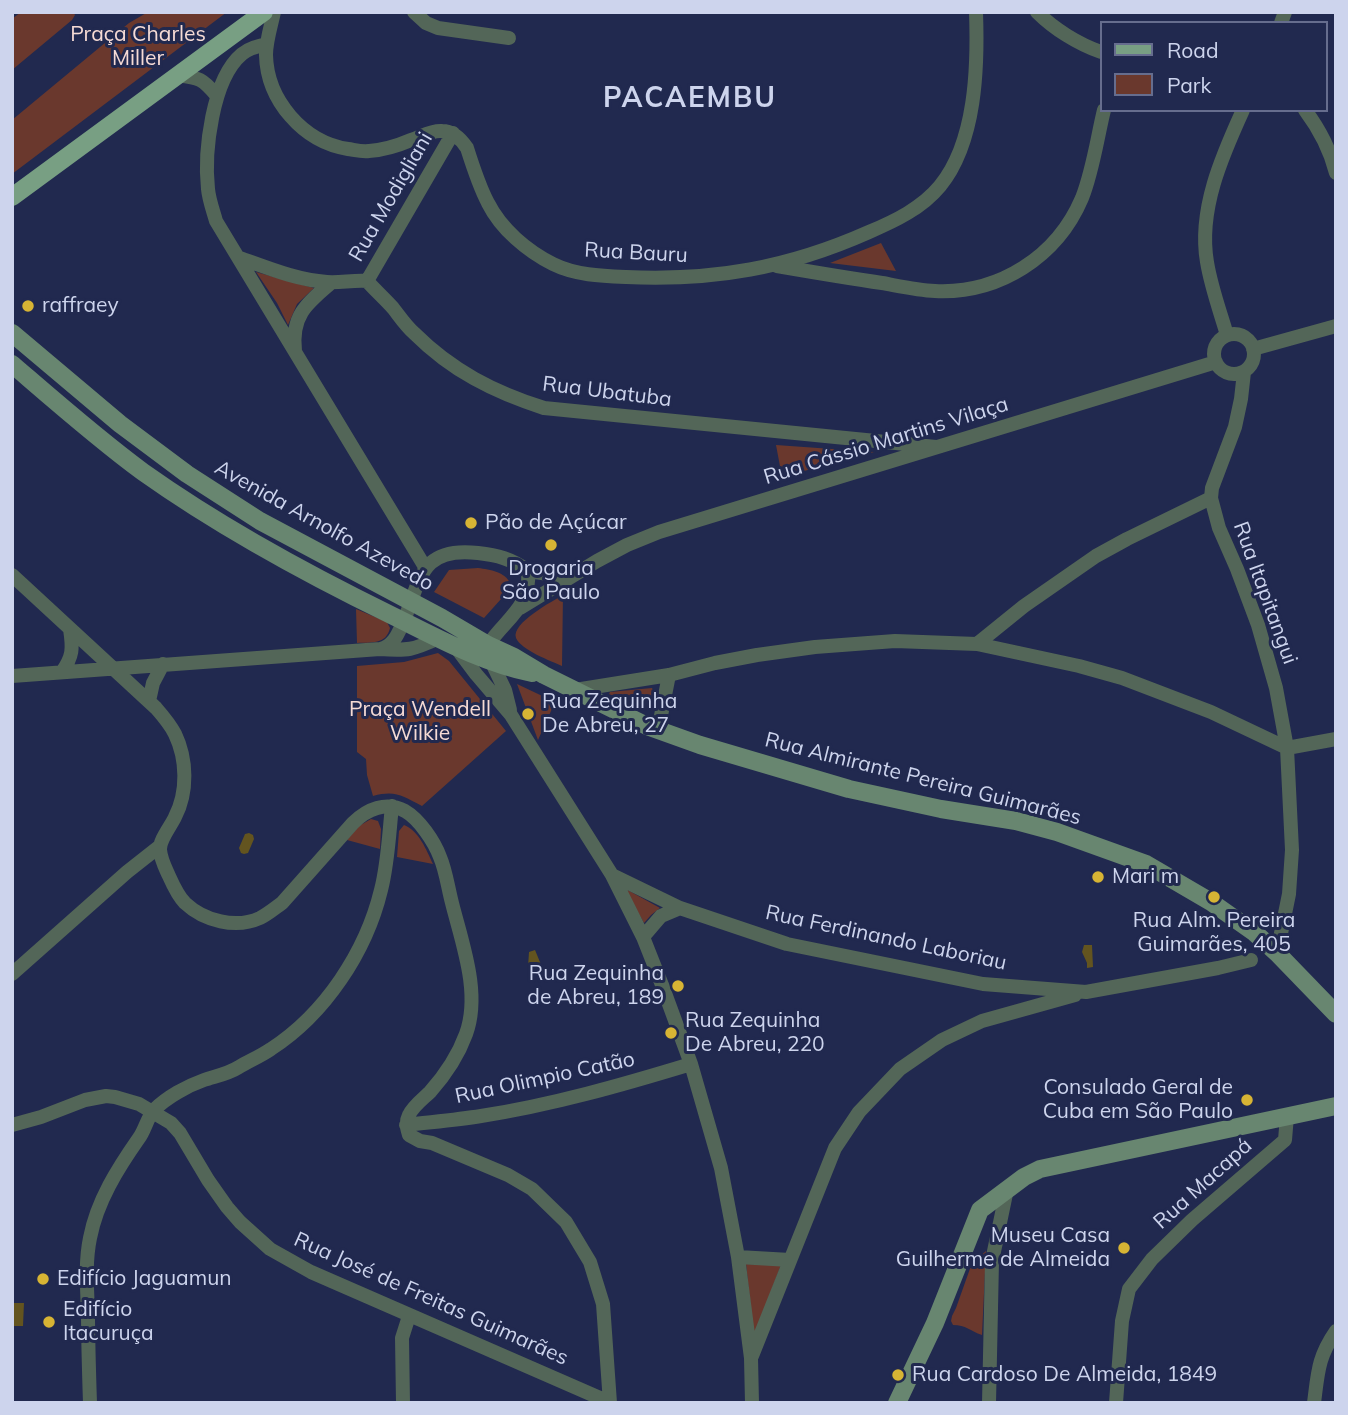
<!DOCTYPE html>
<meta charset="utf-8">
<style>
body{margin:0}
#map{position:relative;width:1348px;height:1415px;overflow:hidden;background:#21294f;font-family:Mulish,sans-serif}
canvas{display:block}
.frame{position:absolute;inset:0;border:14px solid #cdd4ed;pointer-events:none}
.legend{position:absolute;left:1100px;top:21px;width:228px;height:91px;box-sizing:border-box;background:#21294f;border:2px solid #666d8e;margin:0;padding:9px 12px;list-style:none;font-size:21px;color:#cdd4ed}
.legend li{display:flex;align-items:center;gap:14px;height:35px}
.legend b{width:35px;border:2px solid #666d8e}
</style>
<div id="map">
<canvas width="1348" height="1415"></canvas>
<div class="frame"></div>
<ul class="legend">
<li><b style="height:9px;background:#789f83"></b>Road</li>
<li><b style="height:19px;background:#6a382d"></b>Park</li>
</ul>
</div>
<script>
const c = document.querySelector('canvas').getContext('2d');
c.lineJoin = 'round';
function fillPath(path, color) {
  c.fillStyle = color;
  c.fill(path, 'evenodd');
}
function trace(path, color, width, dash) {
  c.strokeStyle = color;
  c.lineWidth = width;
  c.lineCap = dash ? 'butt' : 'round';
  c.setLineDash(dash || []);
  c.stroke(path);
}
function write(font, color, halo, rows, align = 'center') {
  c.font = font + ' Mulish,sans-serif';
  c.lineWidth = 6;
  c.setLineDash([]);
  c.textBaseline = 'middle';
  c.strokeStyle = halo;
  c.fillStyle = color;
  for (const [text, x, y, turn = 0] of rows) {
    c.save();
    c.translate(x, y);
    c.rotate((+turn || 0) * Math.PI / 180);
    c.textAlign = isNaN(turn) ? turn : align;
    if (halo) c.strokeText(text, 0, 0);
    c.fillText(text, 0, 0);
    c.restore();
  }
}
fillPath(new Path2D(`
 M21,12h52l2,3 -3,5 -60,50v-51z
 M148,12h79l-215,162v-54l117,-97z
 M881,243l15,28 -66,-8z
 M256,272l58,16 -17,16 -9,21 -11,-22z
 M776,445l98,7 -92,25z
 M478,568c13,2 26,3 33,16l-1,5 -26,29 -50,-26 15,-22z
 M563,595l-1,71c-11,-5 -41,-16 -46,-28 -5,-15 37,-37 47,-43z
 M356,609l31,13 3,6c-4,17 -19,14 -33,15z
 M438,653l11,8 57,70 -84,75c-20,-10 -26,-16 -49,-10l-6,-21 -1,-16 -9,-7v-86l47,-4z
 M517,684l38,18 -17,38z
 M652,688l3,6 1,14 -5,3 -42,-17 1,-2z
 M371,819l7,2 3,8 -1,20 -33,-9 12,-14z
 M404,825c15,6 22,24 29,39l-36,-7 2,-26z
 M624,888l36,20 -9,7 -7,8z
 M986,1251l-4,84c-12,-4 -16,-10 -29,-10l-2,-4 1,-5 4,-8 16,-45z
 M746,1264l35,1 -27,72z`), '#6a382d');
fillPath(new Path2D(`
 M249,833l4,2 1,4 -6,14 -4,1 -3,-1 -2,-5 6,-14z
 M1084,945h8l1,22 -6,1v-5l-5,-11z
 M535,950l7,17 -1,1 -13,-1 1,-15z
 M12,1303h12l-1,23h-11z`), '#63541f');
trace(new Path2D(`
 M274,12c-3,14 -8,29 -8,43 1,45 37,87 82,94 7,1 14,3 21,2 15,-1 28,-5 42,-11 10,-3 20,-10 31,-9 11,0 19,8 25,17 6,19 12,38 21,55 13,26 39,48 65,61 22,11 48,12 73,13 88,4 162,-9 243,-45 26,-11 53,-24 71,-46 36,-44 38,-119 36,-174
 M414,12l12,11 12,5 71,10
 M1037,12c17,17 41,32 64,40
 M1281,23l4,-11
 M267,44c-9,2 -18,4 -25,10 -30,25 -38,98 -34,135 1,11 5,21 8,32l209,346
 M177,75c22,3 25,3 40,21
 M1305,110c15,20 25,39 31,63
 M240,258c28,10 57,22 87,24 13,1 26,-2 40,-1 8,9 18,18 26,27 7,9 13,18 21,25 38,38 80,59 130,75l392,39
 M777,266c35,6 70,12 105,17 17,3 35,7 53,8 64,3 122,-34 147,-93 11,-28 15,-59 22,-88
 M367,281l86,-148
 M1214 354a20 20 0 1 1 40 0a20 20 0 1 1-40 0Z
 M1227,335c-7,-24 -16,-48 -20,-73 -9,-52 15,-106 36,-152
 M1253,349l83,-23
 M295,351c-4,-35 11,-47 36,-68
 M1244,372l-3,27 -6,28 -23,61 -1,10 8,30 18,41 21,56 18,63 11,60 5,102 -3,44 -12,59
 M528,571l27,4 19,-1
 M12,575l144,133c7,8 14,16 19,26 12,25 13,58 0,83 -4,9 -16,23 -15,33 1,10 5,17 9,26 4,9 9,20 16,27 19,18 51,26 75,15 8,-4 15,-10 22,-15l71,-80c14,-14 33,-22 52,-12 14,8 29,30 35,46 6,14 8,31 12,46 10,40 29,90 14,131 -8,22 -20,40 -36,58 -7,7 -17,14 -21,23 -4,8 -2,13 0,20l11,6 12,2 76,32 24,14 34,33 24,40 13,42 7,99
 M520,608l77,-47 30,-16 32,-13 557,-170
 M977,644l47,-38 72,-50 31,-17 84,-41
 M455,646l21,28 35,41 101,160 31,62 19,48 29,79 30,104 17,89 13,101 1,45
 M381,649c12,-4 16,-13 21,-24 19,-43 16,-79 76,-72 19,2 34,6 50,18 3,37 -22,47 -40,74l4,18 13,27 5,20
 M62,672c11,-16 11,-23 8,-43
 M12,676l368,-27c28,2 33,1 59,-11
 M575,690l94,-15 46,-12 42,-8 58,-8 80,-6 82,3 102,22 43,12 89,34 76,36 49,-9
 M149,701l4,-18 10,-19
 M658,731l11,-56
 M612,875l68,33 107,36 196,40 103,8 132,-24 33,-8
 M643,937l18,-21 19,-8
 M12,974l115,-102 33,-26
 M12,1125l29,-8 44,-17 21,-4 9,1 24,7 32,19 9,10 28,47 19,27 13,15 30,27 41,23 298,130
 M406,1125c25,-3 50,-5 75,-9 71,-11 141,-31 210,-52
 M738,1257l52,3
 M752,1356l83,-208 24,-36 41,-43 42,-29 40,-19 93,-26
 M90,1403c-1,-30 -2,-61 -2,-91 -1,-25 -3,-50 2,-74 7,-37 28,-70 49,-100 6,-8 8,-20 15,-28 13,-13 33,-24 50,-30 12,-4 24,-6 35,-13 10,-6 22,-11 32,-18 54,-35 95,-97 110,-159 7,-27 8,-56 11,-84
 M403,1403l-1,-65 7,-22
 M989,1403l3,-142 15,-72
 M1116,1403l6,-82 7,-32 23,-30 40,-39 93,-80 2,-24
 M1314,1403c4,-31 4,-46 22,-72`), '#536658', 14);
trace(new Path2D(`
 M12,333l108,91 67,50 73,47 182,97 46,27 26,12 30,18 103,51 53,19 149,44 92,20 75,12 41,11 89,32 65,38 44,31 22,20 59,61
 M12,364c43,37 86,75 131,108 76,54 164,102 248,143 45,22 91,48 141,58
 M897,1403l38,-80 45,-113 44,-33 16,-8 296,-63`), '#688670', 18);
trace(new Path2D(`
 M12,197l252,-185`), '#789f83', 18);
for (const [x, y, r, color] of [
 [28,306,7,"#d7b434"],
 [471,523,7,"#d7b434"],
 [551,545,7,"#d7b434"],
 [528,714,7,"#d7b434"],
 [1098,877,7,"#d7b434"],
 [1214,897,7,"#d7b434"],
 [678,986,7,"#d7b434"],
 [671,1033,7,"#d7b434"],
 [1247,1100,7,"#d7b434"],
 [1124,1248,7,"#d7b434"],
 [43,1279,7,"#d7b434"],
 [49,1322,7,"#d7b434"],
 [898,1375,7,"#d7b434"]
]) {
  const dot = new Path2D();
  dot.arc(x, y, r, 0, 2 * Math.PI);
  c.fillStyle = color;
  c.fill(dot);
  trace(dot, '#21294f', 2.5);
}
write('21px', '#f6dbd5', '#21294f', [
 ["Praça Charles",138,35],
 ["Miller",138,59],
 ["Praça Wendell",420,710],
 ["Wilkie",420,734]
]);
write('21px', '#cdd4ed', '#21294f', [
 ["Rua Modigliani",391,197,-60],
 ["Rua Bauru",636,253,3],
 ["Rua Ubatuba",607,392,7],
 ["Rua Cássio Martins Vilaça",886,441,-17],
 ["Avenida Arnolfo Azevedo",324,526,29],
 ["Rua Itapitangui",1265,593,70],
 ["Rua Almirante Pereira Guimarães",923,779,14],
 ["Rua Ferdinando Laboriau",886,938,12],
 ["Rua Olimpio Catão",545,1078,-12],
 ["Rua Macapá",1203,1184,-42],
 ["Rua José de Freitas Guimarães",431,1299,24]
]);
write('21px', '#cdd4ed', '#21294f', [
 ["raffraey",42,306],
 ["Pão de Açúcar",485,523],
 ["Drogaria",551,569,"center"],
 ["São Paulo",551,593,"center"],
 ["Rua Zequinha",542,702],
 ["De Abreu, 27",542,726],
 ["Mari m",1112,877],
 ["Rua Alm. Pereira",1214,921,"center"],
 ["Guimarães, 405",1214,945,"center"],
 ["Rua Zequinha",664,974,"right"],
 ["de Abreu, 189",664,998,"right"],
 ["Rua Zequinha",685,1021],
 ["De Abreu, 220",685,1045],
 ["Consulado Geral de",1233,1088,"right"],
 ["Cuba em São Paulo",1233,1112,"right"],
 ["Museu Casa",1110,1236,"right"],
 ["Guilherme de Almeida",1110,1260,"right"],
 ["Edifício Jaguamun",57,1279],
 ["Edifício",63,1310],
 ["Itacuruça",63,1334],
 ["Rua Cardoso De Almeida, 1849",912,1375]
], 'left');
c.letterSpacing = '2px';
write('bold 28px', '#cdd4ed', '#21294f', [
 ["PACAEMBU",690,99]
]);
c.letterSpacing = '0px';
</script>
